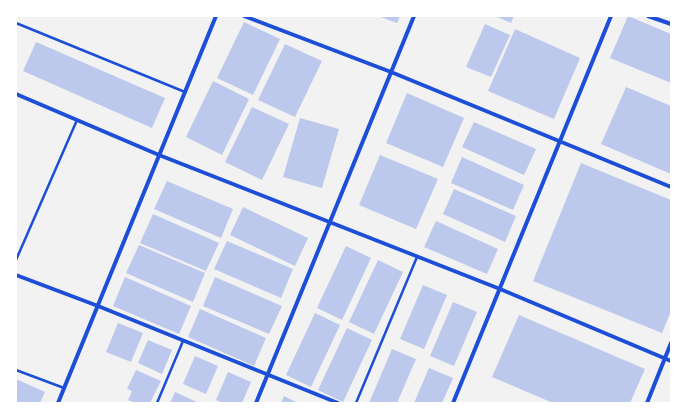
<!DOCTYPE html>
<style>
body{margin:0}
#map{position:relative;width:687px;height:419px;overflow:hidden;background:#f2f2f2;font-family:"Fira Sans Condensed",sans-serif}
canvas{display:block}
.frame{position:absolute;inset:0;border:17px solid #fff;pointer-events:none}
</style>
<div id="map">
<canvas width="687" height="419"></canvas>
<div class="frame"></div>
</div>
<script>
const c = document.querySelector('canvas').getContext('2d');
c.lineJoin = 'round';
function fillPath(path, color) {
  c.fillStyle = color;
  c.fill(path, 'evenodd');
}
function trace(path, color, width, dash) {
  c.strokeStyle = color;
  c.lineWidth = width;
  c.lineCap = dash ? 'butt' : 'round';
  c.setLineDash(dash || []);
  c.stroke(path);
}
fillPath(new Path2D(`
 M378,16h22l-3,7z
 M495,16h19l-3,7z
 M628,16l43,18v49l-61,-25z
 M244,22l36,17 -27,56 -36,-17z
 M485,24l25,11 -19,42 -25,-10z
 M515,29l65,29 -26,61 -66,-28z
 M36,42l129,56 -13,30 -129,-57z
 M285,44l37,17 -27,56 -37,-17z
 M213,81l36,18 -27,56 -36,-18z
 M626,87l45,19v68l-70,-30z
 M407,93l57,25 -21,49 -57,-24z
 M252,107l37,17 -27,56 -37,-18z
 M300,118l39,11 -17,59 -39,-11z
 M474,122l62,27 -12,26 -62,-28z
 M380,155l58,24 -22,50 -57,-24z
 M462,157l62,28 -11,25 -62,-27z
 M581,163l90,37v111l-9,22 -129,-52z
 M167,181l66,28 -12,29 -67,-29z
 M454,189l62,27 -11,26 -62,-28z
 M243,207l65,31 -13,28 -65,-31z
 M153,214l66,29 -13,28 -66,-28z
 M436,221l62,28 -11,25 -63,-27z
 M227,241l66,28 -12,29 -67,-29z
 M139,245l66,28 -12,29 -67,-29z
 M346,246l25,12 -29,62 -25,-12z
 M378,260l25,12 -29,62 -25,-12z
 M125,277l66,29 -12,28 -66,-28z
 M215,277l67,29 -13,28 -66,-28z
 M423,285l24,10 -23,54 -24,-10z
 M453,302l24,10 -23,54 -24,-10z
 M200,309l66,29 -12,28 -66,-29z
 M315,313l25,12 -29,62 -25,-12z
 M519,315l126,54 -15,34h-77l-61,-26z
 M118,323l25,10 -12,29 -25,-10z
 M347,328l25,12 -29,62 -25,-12z
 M148,340l24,10 -10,24 -24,-11z
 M392,349l24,10 -19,44h-28z
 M195,356l23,10 -12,28 -23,-10z
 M429,368l24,10 -11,25h-28z
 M136,370l25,11 -11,22h-14l-8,-3 4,-9 -5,-2z
 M228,372l23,10 -9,21h-19l-7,-3z
 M16,379l29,13 -5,11h-24z
 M175,392l24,11h-29z
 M284,396l14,7h-17z`), '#bdc9ec');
trace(new Path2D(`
 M16,23l169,69
 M16,260l61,-140
 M16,370l48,18
 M157,403l26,-62
 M356,403l61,-146`), '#1d4ed8', 2.5);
trace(new Path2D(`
 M244,16l147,56 280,115
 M648,16l23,8
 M16,94l143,61 341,134 171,72
 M16,275l82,31 240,97
 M58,403l158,-387
 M256,403l158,-387
 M453,403l158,-387
 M647,403l24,-60`), '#1d4ed8', 4);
</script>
